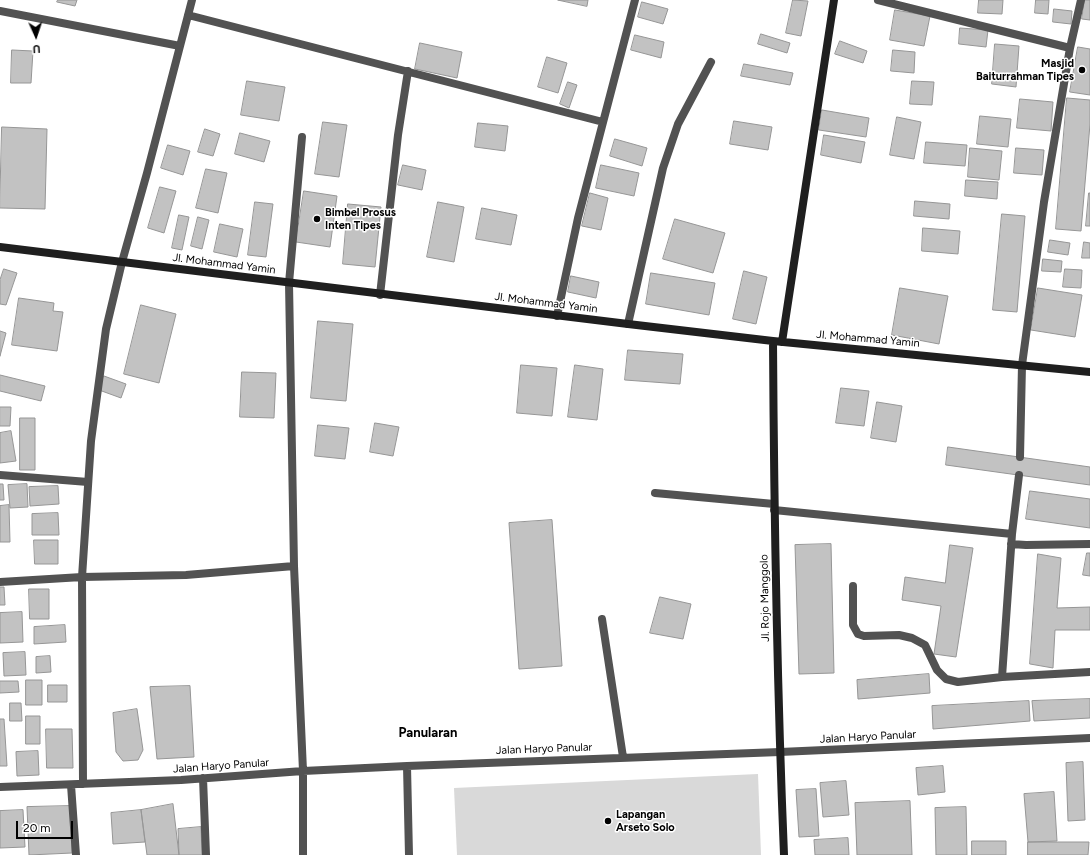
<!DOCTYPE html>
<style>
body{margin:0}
#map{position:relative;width:1090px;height:855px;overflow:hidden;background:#fff;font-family:Figtree,sans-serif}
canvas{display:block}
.north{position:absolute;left:16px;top:16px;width:40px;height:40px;-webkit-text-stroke:3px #fff;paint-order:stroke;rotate:177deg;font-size:11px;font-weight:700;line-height:16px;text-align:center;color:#000}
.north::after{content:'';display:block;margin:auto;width:14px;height:18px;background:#000;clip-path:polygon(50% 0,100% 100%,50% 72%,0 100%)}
.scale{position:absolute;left:16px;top:821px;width:57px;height:18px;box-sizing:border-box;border:2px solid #000;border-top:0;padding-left:5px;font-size:12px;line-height:14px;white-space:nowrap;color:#000;-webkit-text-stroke:3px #fff;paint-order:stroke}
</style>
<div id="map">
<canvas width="1090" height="855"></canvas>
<div class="north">U</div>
<div class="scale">20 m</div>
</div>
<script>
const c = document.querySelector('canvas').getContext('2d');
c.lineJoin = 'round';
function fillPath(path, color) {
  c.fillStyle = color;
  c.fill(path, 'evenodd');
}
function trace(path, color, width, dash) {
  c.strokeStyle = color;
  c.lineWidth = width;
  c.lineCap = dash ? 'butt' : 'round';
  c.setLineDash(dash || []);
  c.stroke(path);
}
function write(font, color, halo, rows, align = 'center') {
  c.font = font + ' Figtree,sans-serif';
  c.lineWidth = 3;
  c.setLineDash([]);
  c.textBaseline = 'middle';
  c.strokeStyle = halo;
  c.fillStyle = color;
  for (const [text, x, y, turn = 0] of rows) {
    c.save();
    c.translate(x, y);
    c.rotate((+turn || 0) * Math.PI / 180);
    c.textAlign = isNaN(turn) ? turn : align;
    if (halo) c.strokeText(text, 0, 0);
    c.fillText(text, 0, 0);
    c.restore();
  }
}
fillPath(new Path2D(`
 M758,774l3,81h-304l-3,-67z`), '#d9d9d9');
const building = new Path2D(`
 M58,0h19l-2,6 -18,-4z
 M558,0h30l-1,6z
 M793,0l15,1 -7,35 -15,-3z
 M979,0h24l-1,14 -24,-1z
 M1036,0h13l-1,14 -13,-1z
 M1085,0h5v20l-8,-1z
 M642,2l26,7 -5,15 -25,-7z
 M1054,9l18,2 -1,13 -18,-2z
 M895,10l35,6 -6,30 -34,-6z
 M960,28l28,2 -2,17 -27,-3z
 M761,34l29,9 -3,10 -29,-9z
 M635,35l29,7 -3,16 -30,-8z
 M840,41l27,10 -4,12 -28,-9z
 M420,43l42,9 -5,26 -42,-9z
 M995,44l24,2 -3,41 -24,-3z
 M1078,47l12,2v46l-20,-3z
 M12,50l21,1 -2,32h-20z
 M893,50l22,2 -1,21 -23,-2z
 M547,57l20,6 -9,30 -20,-6z
 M744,64l49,9 -3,12 -49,-9z
 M247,81l38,6 -6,34 -38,-6z
 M912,81l22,1 -2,23 -22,-1z
 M568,82l9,3 -8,23 -9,-4z
 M1067,98l23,2v24l-9,107 -25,-2z
 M1020,99l33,3 -2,29 -34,-3z
 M822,110l47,8 -3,19 -47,-7z
 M980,116l31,3 -3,28 -31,-3z
 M897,117l24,5 -7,37 -24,-4z
 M734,121l38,6 -4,23 -38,-6z
 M323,122l24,3 -8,52 -24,-3z
 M478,123l30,3 -3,25 -30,-4z
 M2,127l45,2 -2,80 -45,-1z
 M205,129l15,5 -7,22 -15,-4z
 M240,133l30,8 -6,21 -29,-8z
 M824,135l41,7 -4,21 -40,-8z
 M615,139l32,9 -5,18 -32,-10z
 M926,142l41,3 -2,21 -41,-3z
 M168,145l22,6 -7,24 -22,-7z
 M970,148l32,3 -3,29 -31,-3z
 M1016,148l28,2 -2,25 -28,-2z
 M403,165l23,5 -4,20 -24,-5z
 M601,165l38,8 -5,23 -38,-8z
 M206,169l21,4 -9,40 -22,-5z
 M966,180l32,2 -1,17 -32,-3z
 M160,187l16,4 -12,42 -16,-5z
 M304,191l33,5 -7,51 -34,-5z
 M590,193l18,5 -7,32 -19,-4z
 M1089,193h1v33h-4z
 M915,201l35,3 -1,15 -35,-3z
 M255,202l18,2 -7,53 -18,-2z
 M438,202l26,5 -10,55 -27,-5z
 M348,204l33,3 -6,60 -32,-3z
 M482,208l35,7 -6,30 -35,-6z
 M1002,214l23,2 -8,96 -24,-2z
 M179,215l10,2 -7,33 -10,-2z
 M198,217l11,3 -7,29 -11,-3z
 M675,219l50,14 -12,40 -50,-14z
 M220,224l23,5 -6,28 -23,-5z
 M923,228l37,3 -2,23 -36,-3z
 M1050,240l20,3 -2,12 -20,-3z
 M1084,242l6,1v15h-8z
 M1043,259l19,2 -1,11 -19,-1z
 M4,269l13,4 -11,32 -6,-1v-24z
 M1065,269l17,1 -1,18 -18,-1z
 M744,271l23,6 -11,47 -23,-5z
 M651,273l64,10 -6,32 -63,-11z
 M571,276l28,6 -3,16 -28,-6z
 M900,288l48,8 -9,48 -47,-9z
 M1038,288l44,7 -7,42 -44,-7z
 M19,298l35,5 -1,8 10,1 -6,39 -45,-6z
 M141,305l35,9 -17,69 -35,-9z
 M318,321l35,3 -7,77 -35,-3z
 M0,331l6,2 -6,23z
 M628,350l55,4 -3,30 -55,-4z
 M521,365l36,3 -5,48 -35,-3z
 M575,365l28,4 -6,51 -29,-3z
 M242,372l34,1 -2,45 -34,-1z
 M0,375l45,11 -4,15 -41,-10z
 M104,376l22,8 -5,14 -22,-8z
 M841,388l28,3 -5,35 -28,-3z
 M877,402l25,4 -6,36 -25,-4z
 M0,407h11l-1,19h-10z
 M20,418h15v52h-15z
 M375,423l24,4 -6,29 -23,-4z
 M318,425l31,3 -4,31 -30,-3z
 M11,431l5,30 -16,2v-30z
 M948,447l142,20v18l-144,-20z
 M0,484h3l1,16h-4z
 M27,484l1,23 -18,1 -2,-23z
 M58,486l1,18 -29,2 -1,-19z
 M1030,491l60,8v29l-64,-9z
 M9,505l1,37h-10v-36z
 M58,513l1,22h-27v-21z
 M552,520l10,146 -43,3 -10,-146z
 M34,540h24v24h-23z
 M831,544l3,129 -35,1 -4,-129z
 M950,545l23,3 -17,109 -22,-3 7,-48 -39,-6 3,-23 40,6z
 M1087,553h3v23l-7,-1z
 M1038,554l23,4 -4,50 33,-1v23h-35l-2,38 -23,-4z
 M0,587h4l1,18h-5z
 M29,589h20v30h-19z
 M660,597l31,7 -8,35 -33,-6z
 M22,612l1,30 -23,1v-30z
 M65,625l1,17 -32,2v-17z
 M25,652l1,23 -22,1 -1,-23z
 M50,656l1,16 -15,1v-16z
 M929,674l1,19 -72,6 -1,-19z
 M26,680h16v25h-16z
 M0,681h18l1,11 -19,1z
 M48,685h19v17h-19z
 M190,686l4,71 -37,2 -7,-72z
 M1090,699v19l-56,3 -2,-20z
 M1029,701l1,20 -97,8 -1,-23z
 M10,703h11l1,18h-12z
 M137,709l6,41 -5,10 -15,1 -7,-9 -3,-39z
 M26,716h14v28h-14z
 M0,719h4l3,47h-7z
 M46,729h26l1,39h-26z
 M38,751l1,24 -22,1 -1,-24z
 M1083,762l2,58 -17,1 -2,-58z
 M943,766l2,26 -27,3 -2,-27z
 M846,781l3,34 -26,2 -3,-34z
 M816,789l3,47 -20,1 -3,-47z
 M1054,792l3,49 -29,1 -4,-48z
 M910,801l2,54h-55l-2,-52z
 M173,804l6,51h-32l-6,-45z
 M70,806l2,47 -43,2 -2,-48z
 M966,807l1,48h-31l-1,-47z
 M23,810l2,37 -25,1v-37z
 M141,810l4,32 -32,2 -2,-31z
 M201,827l1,28h-23l-1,-26z
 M848,838l1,17h-34l-1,-15z
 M972,841h34v14h-34z
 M1028,842h61l-1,13h-60z`);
fillPath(building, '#c2c2c2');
trace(building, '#969696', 1);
trace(new Path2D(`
 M1020,457l2,-92
 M655,493l119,11
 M774,510l238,24
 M1011,544l15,1 64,-1
 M853,586v39l5,9 6,2 35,-1 13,3 13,7 12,25 9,9 12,3 44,-5 10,-143 7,-59
 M1002,677l88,-5`), '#525252', 8);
trace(new Path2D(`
 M878,0l192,48
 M0,11l180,35
 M188,15l415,107
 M302,137l-13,146 5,283 9,205v84
 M380,295l18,-160 10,-64
 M557,316l21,-98 57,-218
 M628,324l35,-156 15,-44 33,-62
 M1022,365l22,-163 26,-154 11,-48
 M0,475l88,7
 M0,582l82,-5 104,-2 108,-9
 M602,619l21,138
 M407,766l2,89
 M203,778l3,77
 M83,784l-1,-207 9,-136 15,-112 16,-67 25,-89 45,-173
 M71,785l5,70
 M0,787l181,-7 122,-9 104,-5 373,-14 310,-14`), '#525252', 8);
trace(new Path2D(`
 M0,247l628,77 145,17 317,31
 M773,341c1,171 4,343 11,514
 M782,342l52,-342`), '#1f1f1f', 8);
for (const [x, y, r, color] of [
 [1082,70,4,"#000"],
 [317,219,4,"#000"],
 [608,821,4,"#000"]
]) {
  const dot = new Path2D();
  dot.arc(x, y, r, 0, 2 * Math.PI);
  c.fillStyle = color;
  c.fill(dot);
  trace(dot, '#fff', 1.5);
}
write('bold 11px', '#000', '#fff', [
 ["Masjid",1074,64,"right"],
 ["Baiturrahman Tipes",1074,77,"right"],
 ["Bimbel Prosus",325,213],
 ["Inten Tipes",325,226],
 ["Lapangan",616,815],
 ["Arseto Solo",616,828]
], 'left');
write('11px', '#000', '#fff', [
 ["Jl. Mohammad Yamin",224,264,7],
 ["Jl. Mohammad Yamin",546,303,7],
 ["Jl. Mohammad Yamin",868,339,5],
 ["Jl. Rojo Manggolo",765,598,-91],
 ["Jalan Haryo Panular",868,737,-3],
 ["Jalan Haryo Panular",544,749,-2],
 ["Jalan Haryo Panular",221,766,-4]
]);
write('bold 13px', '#000', '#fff', [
 ["Panularan",428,733]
]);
</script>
